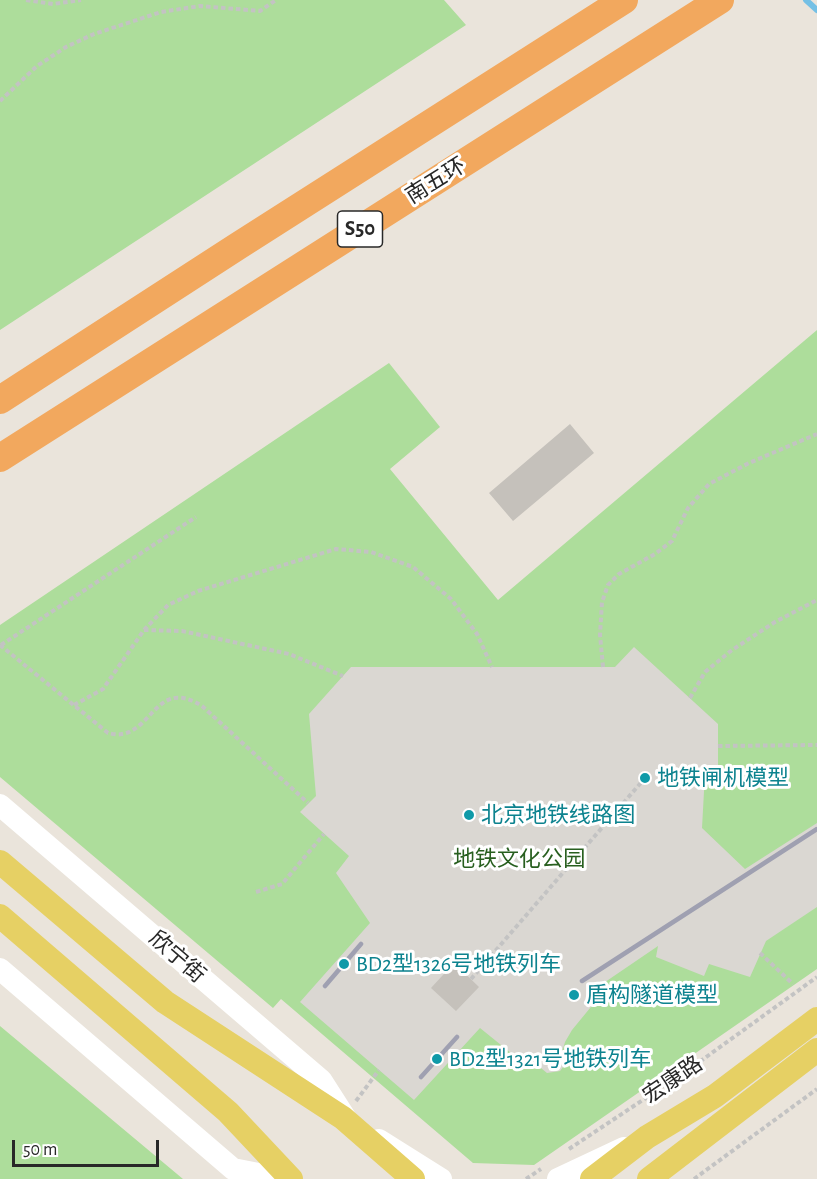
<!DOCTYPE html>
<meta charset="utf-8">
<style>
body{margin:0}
#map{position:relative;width:817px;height:1179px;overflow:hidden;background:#eae4db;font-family:"Alegreya Sans",sans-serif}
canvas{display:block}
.scale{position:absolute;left:12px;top:1140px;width:147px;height:27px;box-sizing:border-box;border:3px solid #282828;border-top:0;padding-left:8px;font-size:18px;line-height:21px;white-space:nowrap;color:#282828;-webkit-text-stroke:4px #fff;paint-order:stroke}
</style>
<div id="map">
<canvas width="817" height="1179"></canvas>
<div class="scale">50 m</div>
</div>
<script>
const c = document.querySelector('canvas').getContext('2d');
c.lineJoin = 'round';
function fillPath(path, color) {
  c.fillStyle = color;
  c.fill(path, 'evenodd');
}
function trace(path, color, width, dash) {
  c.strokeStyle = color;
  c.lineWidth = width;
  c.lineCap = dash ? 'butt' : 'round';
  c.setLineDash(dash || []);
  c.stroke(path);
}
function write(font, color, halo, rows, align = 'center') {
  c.font = font + ' "Alegreya Sans","Noto Sans SC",sans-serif';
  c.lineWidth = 6;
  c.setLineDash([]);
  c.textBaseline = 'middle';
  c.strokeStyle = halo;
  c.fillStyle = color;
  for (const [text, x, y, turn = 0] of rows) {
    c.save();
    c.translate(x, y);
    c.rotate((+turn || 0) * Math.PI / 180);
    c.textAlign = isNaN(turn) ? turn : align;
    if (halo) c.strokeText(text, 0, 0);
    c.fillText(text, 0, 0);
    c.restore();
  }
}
fillPath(new Path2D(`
 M0,0h444l22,25 -466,305z
 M817,330v639l-283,196 -61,-2 -192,-164 -8,9 -273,-231v-152l389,-262 51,64 -50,42 108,131z
 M0,1026l183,153h-183z`), '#addd9b');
fillPath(new Path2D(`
 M634,647l84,77v43l-13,6 -3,55 43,41 72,-46v84l-51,34 -16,36 -41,-13 -5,12 -48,-19 2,-11 -69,47 6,9 -23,28 -7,12 -3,10 5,10 -7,9 -13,2 -11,-9 -9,2 -47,-38 -66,72 -114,-98 70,-79 -34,-50 13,-17 -49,-44 16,-16 -7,-82 42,-47h264z`), '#dad7d2');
trace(new Path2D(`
 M806,0l11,10`), '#75c0e5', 6);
fillPath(new Path2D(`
 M570,424l24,29 -81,68 -24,-28z
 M454,963l25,24 -23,24 -25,-23z`), '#c5c1bb');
trace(new Path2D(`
 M26,0l27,4 28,-4
 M0,101l37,-35 29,-19 28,-13 67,-22 39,-6 60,5 16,-11
 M144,630l38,1 107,23 54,22
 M0,645l108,88c4,1 10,2 14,1 31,-5 36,-56 80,-28l106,97
 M1,645l195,-128
 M603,667l-3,-32 2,-33 6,-17 11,-11 36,-20 17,-13 16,-33 21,-24 40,-21 68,-29
 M690,698l15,-26 27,-22 43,-28 42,-22
 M74,705l29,-16 41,-59 24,-25 30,-14 138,-42 35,3 42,15 38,32 26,35 15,33
 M718,746l99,-1
 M256,892l26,-8 42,-50
 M760,953l33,31
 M471,979l174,-201
 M356,1101l23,-31
 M569,1149l122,-81 126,-91
 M526,1179l15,-10
 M694,1179l123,-90`), '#c3c3c3', 4, [4.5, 3]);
trace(new Path2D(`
 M0,805l321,275 25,39
 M0,969l233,200 51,10
 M379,1140l62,39
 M558,1179l66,-31`), '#fff', 22);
trace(new Path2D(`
 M0,862l165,140 178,116 70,61
 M0,916l228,196 63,67
 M592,1179l55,-42 68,-41 102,-77
 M649,1179l168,-129`), '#e6d064', 24);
trace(new Path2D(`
 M0,400l238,-154 386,-246
 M0,458l720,-458`), '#f2a85e', 28);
trace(new Path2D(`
 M582,981l235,-152
 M325,986l36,-42
 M421,1077l36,-40`), '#9fa0b1', 4.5);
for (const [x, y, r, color] of [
 [645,778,6,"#0f9aa8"],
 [469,815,6,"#0f9aa8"],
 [344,964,6,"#0f9aa8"],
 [574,995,6,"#0f9aa8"],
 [437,1059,6,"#0f9aa8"]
]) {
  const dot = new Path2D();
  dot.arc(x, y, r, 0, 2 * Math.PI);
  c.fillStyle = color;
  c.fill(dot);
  trace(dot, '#fff', 2);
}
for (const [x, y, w] of [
 [360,229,45]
]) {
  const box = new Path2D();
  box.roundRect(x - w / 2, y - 18, w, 36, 4.5);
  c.fillStyle = '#fff';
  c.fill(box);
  trace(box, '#282828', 1.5);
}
write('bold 21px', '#282828', null, [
 ["S50",360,229]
]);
write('22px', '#282828', '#fff', [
 ["南五环",436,181,-32],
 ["欣宁街",177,957,41],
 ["宏康路",673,1080,-34]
]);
write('22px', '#0d838f', '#fff', [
 ["地铁闸机模型",657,778],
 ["北京地铁线路图",481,815],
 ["BD2型1326号地铁列车",356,964],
 ["盾构隧道模型",586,995],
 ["BD2型1321号地铁列车",449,1059]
], 'left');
write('22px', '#285f1f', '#fff', [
 ["地铁文化公园",519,859]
]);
</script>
